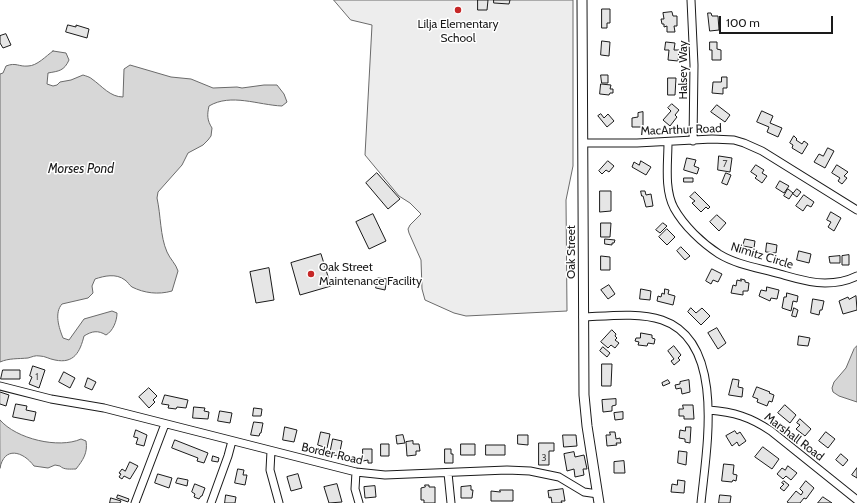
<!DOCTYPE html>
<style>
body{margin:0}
#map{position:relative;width:857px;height:503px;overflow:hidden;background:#fff;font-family:Cabin,sans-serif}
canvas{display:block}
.scale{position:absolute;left:719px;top:16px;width:114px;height:18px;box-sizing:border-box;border:2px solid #1a1a1a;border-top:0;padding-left:5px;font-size:12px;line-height:14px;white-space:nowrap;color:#1a1a1a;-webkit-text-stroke:3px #fff;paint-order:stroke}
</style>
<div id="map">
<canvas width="857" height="503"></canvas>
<div class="scale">100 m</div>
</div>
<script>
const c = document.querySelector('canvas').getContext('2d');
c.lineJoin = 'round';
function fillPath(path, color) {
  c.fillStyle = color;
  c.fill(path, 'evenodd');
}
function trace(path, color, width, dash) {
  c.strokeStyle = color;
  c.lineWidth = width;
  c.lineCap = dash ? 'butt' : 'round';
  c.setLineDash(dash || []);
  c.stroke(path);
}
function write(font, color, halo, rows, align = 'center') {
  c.font = font + ' Cabin,sans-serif';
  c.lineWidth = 3;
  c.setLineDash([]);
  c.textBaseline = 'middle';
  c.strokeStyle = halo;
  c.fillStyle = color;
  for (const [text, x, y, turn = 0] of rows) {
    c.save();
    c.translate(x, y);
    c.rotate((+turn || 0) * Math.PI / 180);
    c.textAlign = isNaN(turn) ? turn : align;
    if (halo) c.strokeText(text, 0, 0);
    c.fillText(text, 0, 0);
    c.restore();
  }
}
const built = new Path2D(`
 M334,0h239v166l-7,34 1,111 -101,5 -12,-3 -29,-13 -3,-11 -1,-29 -12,-27 -1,-4 2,-4 11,-11 -11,-11 -11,-7 -34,-41 7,-130 -21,-5z`);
fillPath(built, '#ededed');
trace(built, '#6a6a6a', 1);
const water = new Path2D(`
 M53,51l13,2 3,7c-5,11 -10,11 -21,13l-1,11 6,2 4,-1 3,-3 11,-2 12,-5c3,1 7,2 9,4 10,7 18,18 31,18l1,-28 6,-4 41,12 20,2 22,9 24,-1 5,1 22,-3h13l7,9 3,8 -5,4c-24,-1 -51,-13 -73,0 -2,9 -2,14 3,22l-1,8 -3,4 -5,5 -15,8 -6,12 -24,27 -1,6c4,18 3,38 10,54 3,7 9,12 11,19l-6,20c-14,4 -28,2 -40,-4 -3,-2 -4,-5 -7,-7 -9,-7 -21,-4 -30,-1l-3,7 1,7 -5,5 -26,6c-8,9 -3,24 1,34l6,2 15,-21 28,-8 5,2c0,8 -4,18 -11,22 -8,-5 -14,-4 -22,1 -4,16 -10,28 -29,24 -6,-1 -10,-4 -15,-4 -5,-1 -8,1 -12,2 -10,1 -19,0 -28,4v-288l3,-1 3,-7c10,-4 13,1 22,0 9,0 18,-10 25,-15z
 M857,346v56l-18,-6 -6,-4 -1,-4 2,-6 12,-14 8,-19z
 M0,420c16,19 59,29 81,19l5,2c2,12 -3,19 -10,28 -6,0 -12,1 -16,-3l-5,-1 -7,3 -14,-2c-11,-15 -30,-20 -34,2z`);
fillPath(water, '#d7d7d7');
trace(water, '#6a6a6a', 1);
const building = new Path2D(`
 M478,0h10l-1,10h-9z
 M494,0h16l-1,4 -15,-1z
 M602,9h8v14h-3v5h-5z
 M672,12l1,4h4v10h-3l1,6h-8v-6l-3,1v-3h-2l-1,-5h3l-1,-6z
 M708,13h3l1,3h6l1,14 -9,1z
 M68,25l8,2v-2l13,4 -2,9 -21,-6z
 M6,34l5,11 -8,3 -3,-5v-7z
 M602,41l8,1 -1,14 -8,-1z
 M666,42l9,1 -1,7h5l-1,11 -10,-1 1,-10h-4z
 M710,42h7v7l4,1v10h-9v-10h-2z
 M601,75h7v8h-6z
 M722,77h5v11h-4v6l-11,-1 1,-11h8z
 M668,78h8l-1,17h-7z
 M601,84l10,1 -1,4h3v4h-3l-1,2 -9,-1z
 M672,104l7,6 -4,5 2,2 -7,9 -7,-6 8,-9 -3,-3z
 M717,105l13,10 -5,7 -14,-10z
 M762,111l11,5 -3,7 12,5 -4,9 -11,-5 2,-5 -12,-5z
 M643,112v15h-11v-9l6,-1v-4z
 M601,114l3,4 4,-4 6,7 -7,6 -9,-11z
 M794,136l3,3 -1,1 6,4 2,-3 4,3 -6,10 -10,-6 1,-3 -3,-2z
 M828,148l6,3 -9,17 -11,-6 5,-8 4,2z
 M719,156l13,2 -2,14 -12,-2z
 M687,158l9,2 -2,6 5,2 -2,6 -13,-4z
 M608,161l6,5 -5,6 -3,-2 -4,4 -3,-3z
 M641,161l10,6 -5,8 -14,-8 2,-5 5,3z
 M756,165l8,5 -2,3 5,3 -5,7 -7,-5 2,-2 -6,-4z
 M837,165l11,7 -4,4 3,2 -5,6 -4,-3 2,-3 -8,-5z
 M377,173l23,26 -12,10 -22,-26z
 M726,173l5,2 -4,10 -5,-2z
 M684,178h9v4h-9z
 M780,181l9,5 -5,7 -8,-5z
 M788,189l5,4 -4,6 -5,-3z
 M797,189l4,3 -4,5 -4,-3z
 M600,191h11v20l-11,1z
 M641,191h4l1,4 5,-1 2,12 -7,1 -3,-11h-1z
 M695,192l15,15 -2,2 -2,-2 -5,5 -9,-9 3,-2 -5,-4z
 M804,195l10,7 -3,5 -4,-2 -4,6 -7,-5z
 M831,212l10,6 -7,13 -6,-4 3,-5 -4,-2z
 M373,214l13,27 -17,8 -13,-27z
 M717,215l9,8 -7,8 -9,-9z
 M601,223h10l-1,14h-9z
 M663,223l4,3 -7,7 -4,-3z
 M667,229l8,8 -8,8 -8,-8z
 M605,239l10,1 -1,3h-2v2l-7,-1z
 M745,239l10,2 -1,7 -11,-2z
 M767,243l10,2 -1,8 -10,-1z
 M681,247l9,9 -5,4 -8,-9z
 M799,251l12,3 -2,9 -12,-3z
 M321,254l10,32 -31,9 -9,-32z
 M849,255v10h-7v-9z
 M601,256l9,1v13h-9z
 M840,256v7h-10l-1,-6z
 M269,268l5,32 -18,3 -6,-31z
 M712,269l10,5 -4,8 -5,-2 -2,4 -5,-3z
 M378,278l9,1 -2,11 -9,-2z
 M741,279l4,1v2l4,1 -1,8h-5v4l-12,-2 2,-8 3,1 1,-6 4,1z
 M609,285l6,9 -7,5 -7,-9z
 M767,287l12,3 -2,9 -6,-1 -1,3 -11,-5 2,-6 5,1z
 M641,289l10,2 -1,9 -10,-1z
 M665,289l4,1 -1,4 7,2 -2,9 -16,-4 1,-5 3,1 1,-4 2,1z
 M787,293l11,3 -1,6 -4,-1 -2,10 -9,-3 2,-11h2z
 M856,296l1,14 -14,4 -4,-13 9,-4 1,2z
 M813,299l11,2 -2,9h-2l-1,5 -8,-2z
 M691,308l5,5 6,-5 8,8 -9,9 -13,-13z
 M794,308l4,2 -2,7 -4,-1z
 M717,328l9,15 -8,6 -10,-16z
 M612,330l4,4 -1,2 2,2 -2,2 4,3 -4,5 -4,-3 -3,3 -7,-6z
 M641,333l11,2v3l3,1 -1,5 -6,-1 -1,3 -9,-1 1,-3 -4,-1 1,-3h4z
 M799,336l11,2 -2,8 -10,-1z
 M674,346l7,9 -3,3 2,2 -6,5 -3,-4 3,-2 -6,-8z
 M603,347l7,6 -3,4 -7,-6z
 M602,364h10l-1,22h-9z
 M33,366l12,4 -6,18 -10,-4 3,-7 -2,-1z
 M3,370h17v9h-19z
 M64,372l11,6 -5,10 -11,-6z
 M88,378l8,4 -4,8 -7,-3z
 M733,379l6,1 -1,7 5,1 -1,9 -13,-2z
 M668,380l2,3 -7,3 -1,-3z
 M689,380l1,12 -8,2 -1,-6 -5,1 -1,-4 5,-1v-2z
 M757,387l13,5 -1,1 5,2 -2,7 -3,-1 -2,5 -10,-4 1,-3 -5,-2z
 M149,388l8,8 -4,4 2,2 -6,6 -10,-11z
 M0,392l9,3 -3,11 -6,-2z
 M165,395l23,5 -2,8 -9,-1 -1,2 -8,-1 1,-3 -7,-1z
 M616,399v6l-4,1v5l-9,1 -1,-12z
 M16,404l11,2 -1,4 10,2 -2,9 -21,-4z
 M683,405h10l1,14h-10v-3h-5v-7h4z
 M785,405l11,10 -6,8 -12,-10z
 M194,407l11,1 -1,3 5,1 -1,7 -15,-1z
 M254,408l8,1 -1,7h-8z
 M220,411l12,2 -2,10 -12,-2z
 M623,412v7l-8,1 -1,-7z
 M800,419l11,10 -6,7 -9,-7 4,-4 -3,-2z
 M254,422l9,1 -2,10h-1l-1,3 -8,-1z
 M285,427l12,3 -3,12 -11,-2z
 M686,427h5l-1,16 -5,-1v-3l-6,-1 1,-8 5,1z
 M136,430l11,5 -3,11 -8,-2 2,-6 -4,-1z
 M735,431l2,3 3,-2 6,9 -7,5 -2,-4 -5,4 -6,-10z
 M321,432l9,2 -3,14 -9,-3z
 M610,432h5l1,7 4,-1 1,5h-5l1,2 -10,1 -1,-11h4z
 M826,432l9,7 -7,9 -9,-7z
 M403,435l2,8 -8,1 -1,-8z
 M518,435h10v10l-10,-1z
 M563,435h13l1,11 -13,1z
 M333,439l9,2 -3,15 -9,-2z
 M175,440l33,13 -4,10 -7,-2 1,-3 -26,-10z
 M413,441v3h6l1,7h-4v4l-9,1 -1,-14z
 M539,443h15v8h-5v14h-10z
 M381,444h8v12h-8z
 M461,444h14v11h-14z
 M486,445h19v10h-19z
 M763,447l16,12 -7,10 -17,-12z
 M363,449h9v14h-4v-3l-5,1z
 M445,449h6v5h2v9h-8z
 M679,451l8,1 -1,13 -8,-2z
 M574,452l1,5 9,-2 3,14h-4l1,6 -9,2 -1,-8 -7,2 -3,-17z
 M841,454l7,6 -5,6 -7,-6z
 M213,456l6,2 -1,4 -6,-1z
 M624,461l1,12h-11v-11z
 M130,462l8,4 -8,13 -6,-3 -2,3 -3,-2 2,-3 -2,-1 3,-4 3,2z
 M724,464l10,1 -1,9 4,1 -1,6 -3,-1 -1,2 -10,-1z
 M788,466l9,7 -6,7 -5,-4 -3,3 -6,-5 5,-6 3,2z
 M857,468v10l-5,-3z
 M238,469l6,1 -1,5h4l-2,10 -10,-2z
 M158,474l14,4 -3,10 -14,-5z
 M298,474l4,14 -11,3 -4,-14z
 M178,478l10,2 -1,6 -11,-3z
 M678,480l7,1 -1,12 -13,-1 1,-8 5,1z
 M784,481l5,4 -5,6 -4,-3 4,-4 -2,-1z
 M806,481l8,7 -8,11 -2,-1 -4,5h-11l-2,-1 9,-11 5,4 2,-3 -3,-3z
 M195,484l10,4 -3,8h-1l-2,3 -5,-2 1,-3 -3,-2z
 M337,484l5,18 -13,1 -5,-16z
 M425,485h4v2h6v16h-11v-3h-3v-12l4,-1z
 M375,486l1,11 -11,1 -1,-11z
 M471,486v4h2l-1,8h-11v-11z
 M563,489l2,12h-4l1,2h-10l-1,-6 -2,1 -1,-7z
 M500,490h13v11h-22v-10l9,1z
 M118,495l11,4 -1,3 -11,-4z
 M226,495l10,2 -1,6h-10z
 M720,495l11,1 -1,7h-11z
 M823,497l9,6h-14z
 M111,498l10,3 -1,2h-10z`);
fillPath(building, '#e6e6e6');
trace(building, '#1a1a1a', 1);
const minor = new Path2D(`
 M691,0l3,65 -1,76
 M668,142c0,21 -4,47 6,66 10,18 28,35 45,46 18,11 40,14 61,20 14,4 29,9 45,9 11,0 22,-2 32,-7
 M583,143h54l75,-4 22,1 10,3 18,8 95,59
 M583,317c24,-1 56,-5 79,3 65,22 44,131 39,183
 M0,386l51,13 53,9 252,64 29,3 122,-5 23,1 29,6 25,15 14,2
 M709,410c25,2 41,7 62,21l86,69
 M271,451l-1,19 9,33
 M356,472l-1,17 4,14
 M448,473l3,30
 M135,503l30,-79
 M211,503l17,-47 4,-15`);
const tertiary = new Path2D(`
 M582,0l2,395 3,31 12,77`);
trace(minor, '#1a1a1a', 9);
trace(tertiary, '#1a1a1a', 11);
trace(minor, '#fff', 7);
trace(tertiary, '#fff', 9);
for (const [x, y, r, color] of [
 [458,10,4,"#c62828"],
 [311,274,4,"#c62828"]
]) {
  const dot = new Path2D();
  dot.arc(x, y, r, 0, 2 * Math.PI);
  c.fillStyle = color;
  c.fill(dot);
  trace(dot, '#fff', 1.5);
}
write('10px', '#4d4d4d', null, [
 ["7",725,164],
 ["1",37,377],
 ["3",544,458]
]);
write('12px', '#1a1a1a', '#fff', [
 ["Lilja Elementary",458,24],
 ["School",458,38],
 ["Oak Street",319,267,"left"],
 ["Maintenance Facility",319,281,"left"]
]);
write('12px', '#1a1a1a', '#fff', [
 ["Halsey Way",683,70,-90],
 ["MacArthur Road",681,130,-2],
 ["Oak Street",571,252,-90],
 ["Nimitz Circle",762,256,17],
 ["Marshall Road",794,437,37],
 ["Border Road",332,454,13]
]);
write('italic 13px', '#1a1a1a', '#fff', [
 ["Morses Pond",81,169]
]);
</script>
